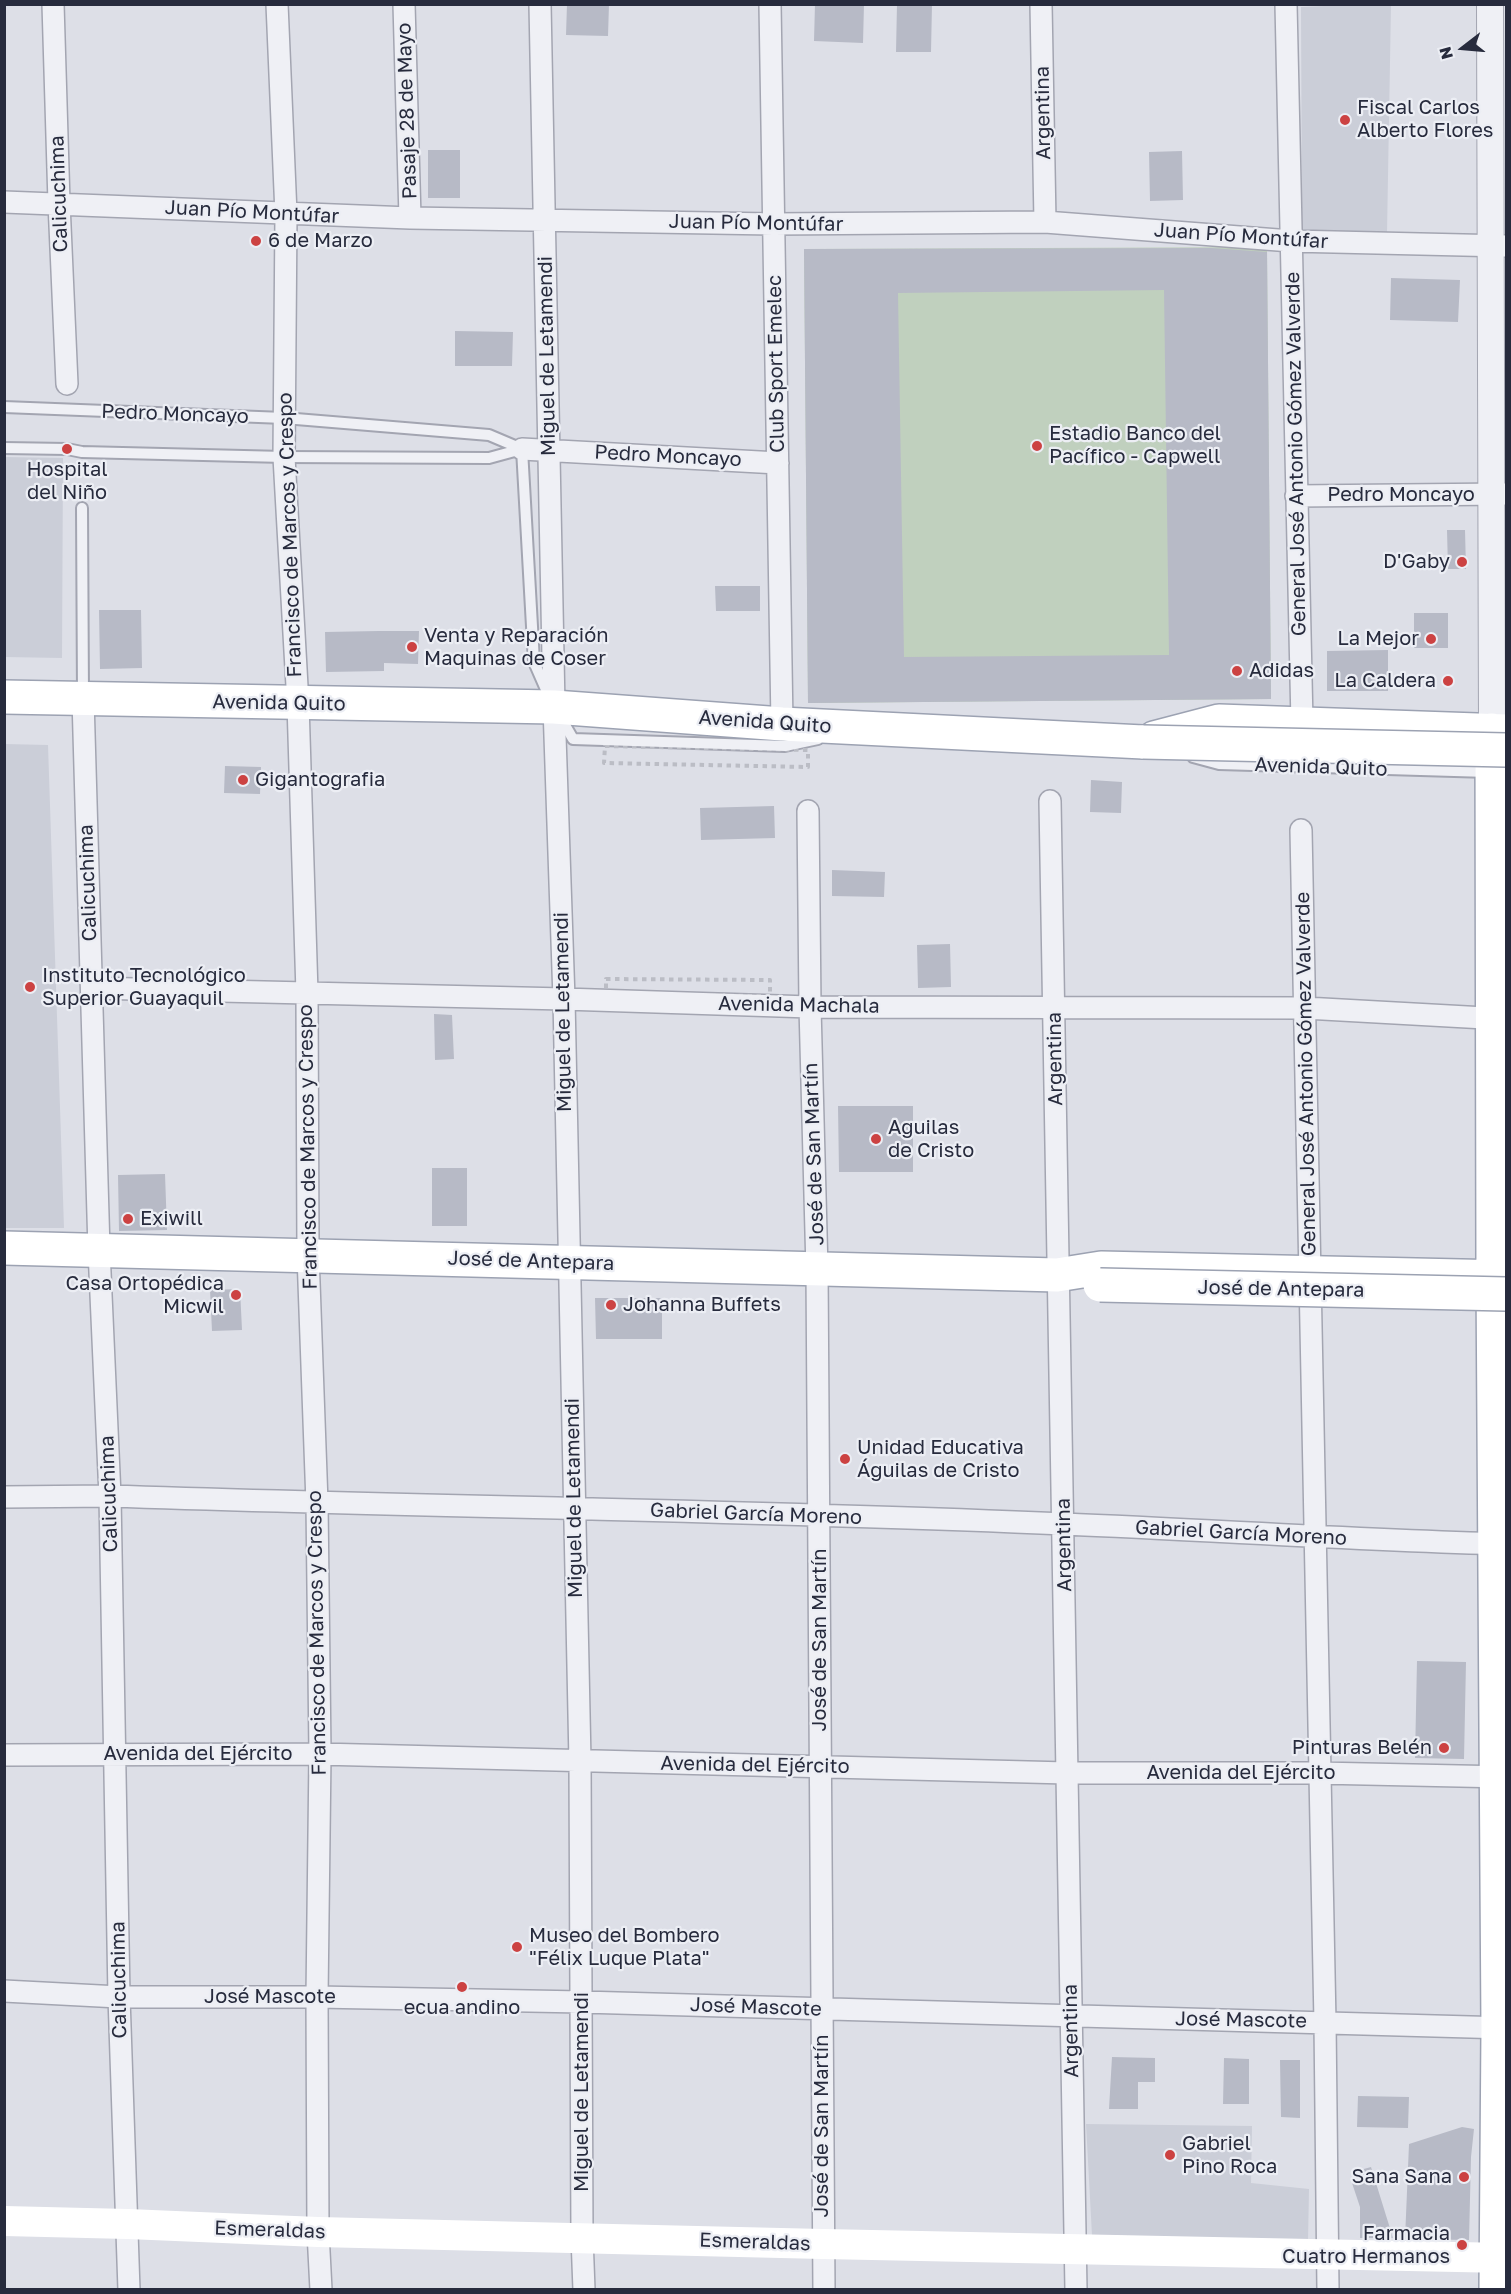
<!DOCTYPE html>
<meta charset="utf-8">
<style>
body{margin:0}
#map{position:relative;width:1511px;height:2294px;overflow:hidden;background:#dddfe7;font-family:"Golos Text",sans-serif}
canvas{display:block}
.frame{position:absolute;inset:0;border:6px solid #272b3d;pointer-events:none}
.north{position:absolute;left:1433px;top:18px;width:60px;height:60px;-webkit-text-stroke:4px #eceef4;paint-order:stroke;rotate:254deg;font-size:16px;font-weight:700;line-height:24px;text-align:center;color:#272b3d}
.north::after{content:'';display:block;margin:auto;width:21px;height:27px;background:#272b3d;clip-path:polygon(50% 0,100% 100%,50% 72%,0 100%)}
</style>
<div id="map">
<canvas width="1511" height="2294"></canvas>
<div class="frame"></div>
<div class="north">N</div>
</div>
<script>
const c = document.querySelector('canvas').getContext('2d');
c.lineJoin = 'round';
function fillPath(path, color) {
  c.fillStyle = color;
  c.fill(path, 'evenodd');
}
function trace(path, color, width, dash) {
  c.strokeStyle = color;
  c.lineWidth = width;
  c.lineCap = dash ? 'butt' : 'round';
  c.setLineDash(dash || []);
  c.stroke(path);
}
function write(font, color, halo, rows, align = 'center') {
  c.font = font + ' "Golos Text",sans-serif';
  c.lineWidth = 4.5;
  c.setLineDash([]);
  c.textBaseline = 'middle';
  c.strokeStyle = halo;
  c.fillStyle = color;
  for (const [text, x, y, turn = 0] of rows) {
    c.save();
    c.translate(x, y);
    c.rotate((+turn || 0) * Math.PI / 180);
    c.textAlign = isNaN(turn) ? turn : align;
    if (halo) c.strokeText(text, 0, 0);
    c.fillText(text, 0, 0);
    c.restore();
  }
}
fillPath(new Path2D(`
 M1347,5h44l-4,228h-85l-1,-226z
 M5,457l58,1 -1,200 -57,-1z
 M5,744l43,1 16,483h-59z
 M1086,2124l166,2 -1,57 58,6 -1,52 -216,-6z`), '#cbced8');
fillPath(new Path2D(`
 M1267,247l4,452 -463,4 -4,-454z`), '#c0d0be');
fillPath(new Path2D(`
 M567,4h42l-1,32 -42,-1z
 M815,4h49l-1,39 -49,-2z
 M897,4h35l-1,48h-35z
 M428,150h32v48h-32z
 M1182,151l1,49 -33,1 -1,-49z
 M1211,248l56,4 4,447 -463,4 -4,-454zM1164,290l5,365 -265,2 -6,-364z
 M1391,278l69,2 -2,42 -68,-2z
 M455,331l58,1 -1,34h-57z
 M1447,530h18l1,39h-18z
 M715,586h45v25h-44z
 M99,610h42l1,58 -42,1z
 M1414,613h34v35h-34z
 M379,631h40l-1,33 -34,-1v8l-58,1 -1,-40z
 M1388,650v41h-61v-40z
 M225,766l36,1 -1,27 -36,-1z
 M1091,780l31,2 -1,31 -31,-1z
 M774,806l1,32 -74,2 -1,-32z
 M832,870l53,2 -1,25 -52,-1z
 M950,944l1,43 -33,1 -1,-43z
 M434,1014l18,1 2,44 -19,1z
 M838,1106h75v66h-74z
 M432,1168h35v58h-35z
 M165,1174l2,56 -48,1 -1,-56z
 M240,1289l2,41 -30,1 -2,-41z
 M595,1298h67v41h-66z
 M1417,1661l49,1 -2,97 -49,-1z
 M1112,2057l43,1v24h-17v27h-29z
 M1224,2058l25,1v45h-26z
 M1280,2060h20v58l-19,-1z
 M1358,2096l51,1 -1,31 -51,-1z
 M1462,2127l12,2 -3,28 -2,83 -64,-1 4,-95z
 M1371,2167l22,71h-33v-31l-8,-24 3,-3 -2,-8z`), '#b7bac6');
const service = new Path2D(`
 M4,407l280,11 205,17 33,14
 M4,448l63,1 15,3 202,5 205,1 33,-9
 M522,449l12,213 14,32
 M82,508l1,188
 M558,713l15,26 212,7 33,-7
 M1193,757l26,7 269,8`);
const minor = new Path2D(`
 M53,4l6,199 8,181
 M277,4l9,210 -2,243 14,247 9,289 1,262 9,248 3,251 -3,243 1,235 3,58
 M404,4l6,214
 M540,4l14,703 10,292 16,762 2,476 2,53
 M770,4l12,720
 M1041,4l4,218
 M1286,4l16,719
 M4,202l406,16 363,6 272,-2 246,19 215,5
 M522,449l256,14
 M1296,496l210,-2
 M83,699l16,551 11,246 9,501 10,293
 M1050,801l26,1489
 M808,811l2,196 7,263 7,1020
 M1301,830l24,1192 3,268
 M92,988l472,11 246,8 495,1 198,11
 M4,1497l106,-1c318,11 636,14 954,28 147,6 294,16 442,20
 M4,1755l316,-1 747,19h252l187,4
 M4,1991l115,6h198l265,5 924,26`);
const tertiary = new Path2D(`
 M1490,4l2,726`);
const primary = new Path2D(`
 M4,697l550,10 228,17 361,18
 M1492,730l1,546 5,752 -2,262
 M1154,738l65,-17 287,10
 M4,1248l1053,27 44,-7 405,9`);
trace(service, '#a3a5b1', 14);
trace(minor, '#a3a5b1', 24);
trace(tertiary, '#a3a5b1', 28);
trace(primary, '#9ca2b2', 36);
trace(new Path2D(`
 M605,746l203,4v17l-204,-4z
 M606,979l164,1v16l-164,-1z`), '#bbbdc5', 4, [4.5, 4.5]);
trace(service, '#eff0f5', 10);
trace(minor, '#eff0f5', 21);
trace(tertiary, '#eff0f5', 26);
trace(new Path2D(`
 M4,2221l124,3 190,8 505,12 683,14`), '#fff', 30);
trace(primary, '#fff', 33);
const primaryBridge = new Path2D(`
 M1143,742l363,8
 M1100,1285l406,9`);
trace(primaryBridge, '#9ca2b2', 36, []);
trace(primaryBridge, '#fff', 33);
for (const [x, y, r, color] of [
 [1345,120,6,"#cc4242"],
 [256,241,6,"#cc4242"],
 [1037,446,6,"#cc4242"],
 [67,449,6,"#cc4242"],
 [1462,562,6,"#cc4242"],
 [1431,639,6,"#cc4242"],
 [412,647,6,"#cc4242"],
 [1237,671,6,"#cc4242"],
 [1448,681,6,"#cc4242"],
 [243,780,6,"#cc4242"],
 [30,987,6,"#cc4242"],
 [876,1139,6,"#cc4242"],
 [128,1219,6,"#cc4242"],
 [236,1295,6,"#cc4242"],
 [611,1305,6,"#cc4242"],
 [845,1459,6,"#cc4242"],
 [1444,1748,6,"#cc4242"],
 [517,1947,6,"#cc4242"],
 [462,1987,6,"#cc4242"],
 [1170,2155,6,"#cc4242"],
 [1464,2177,6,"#cc4242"],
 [1462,2245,6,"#cc4242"]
]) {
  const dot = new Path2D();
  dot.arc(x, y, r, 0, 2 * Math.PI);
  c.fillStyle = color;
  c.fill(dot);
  trace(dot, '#eceef4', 2);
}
write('20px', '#272b3d', '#eceef4', [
 ["Fiscal Carlos",1357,108],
 ["Alberto Flores",1357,131],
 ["6 de Marzo",268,241],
 ["Estadio Banco del",1049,434],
 ["Pacífico - Capwell",1049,457],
 ["Hospital",67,470,"center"],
 ["del Niño",67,493,"center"],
 ["D'Gaby",1450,562,"right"],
 ["Venta y Reparación",424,636],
 ["Maquinas de Coser",424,659],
 ["La Mejor",1419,639,"right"],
 ["Adidas",1249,671],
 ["La Caldera",1436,681,"right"],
 ["Gigantografia",255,780],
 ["Instituto Tecnológico",42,976],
 ["Superior Guayaquil",42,999],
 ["Aguilas",888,1128],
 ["de Cristo",888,1151],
 ["Exiwill",140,1219],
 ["Casa Ortopédica",224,1284,"right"],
 ["Micwil",224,1307,"right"],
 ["Johanna Buffets",623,1305],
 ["Unidad Educativa",857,1448],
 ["Águilas de Cristo",857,1471],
 ["Pinturas Belén",1432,1748,"right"],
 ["Museo del Bombero",529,1936],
 ["\"Félix Luque Plata\"",529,1959],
 ["ecua andino",462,2008,"center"],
 ["Gabriel",1182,2144],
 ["Pino Roca",1182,2167],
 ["Sana Sana",1452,2177,"right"],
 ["Farmacia",1450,2234,"right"],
 ["Cuatro Hermanos",1450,2257,"right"]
], 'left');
write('20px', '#272b3d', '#eceef4', [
 ["Pasaje 28 de Mayo",407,111,-92],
 ["Argentina",1043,113,-91],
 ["Calicuchima",59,194,-92],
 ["Juan Pío Montúfar",252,212,3],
 ["Juan Pío Montúfar",756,223,1],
 ["Juan Pío Montúfar",1241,236,4],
 ["Miguel de Letamendi",547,356,-91],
 ["Club Sport Emelec",776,364,-91],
 ["Pedro Moncayo",175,414,2],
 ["General José Antonio Gómez Valverde",1296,454,-91],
 ["Pedro Moncayo",668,456,3],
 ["Pedro Moncayo",1401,495],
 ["Francisco de Marcos y Crespo",290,535,-92],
 ["Avenida Quito",279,703,1],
 ["Avenida Quito",765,722,4],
 ["Avenida Quito",1321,767,2],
 ["Calicuchima",88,883,-92],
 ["Avenida Machala",799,1005,1],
 ["Miguel de Letamendi",563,1012,-91],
 ["Argentina",1055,1059,-91],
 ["General José Antonio Gómez Valverde",1306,1074,-91],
 ["Francisco de Marcos y Crespo",308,1147,-91],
 ["José de San Martín",814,1154,-92],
 ["José de Antepara",531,1261,2],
 ["José de Antepara",1281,1289,1],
 ["Calicuchima",109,1494,-92],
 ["Miguel de Letamendi",574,1498,-91],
 ["Gabriel García Moreno",756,1514,2],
 ["Gabriel García Moreno",1241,1533,3],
 ["Argentina",1064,1545,-91],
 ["Francisco de Marcos y Crespo",317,1633,-91],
 ["José de San Martín",820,1640,-90],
 ["Avenida del Ejército",198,1754],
 ["Avenida del Ejército",755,1765,1],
 ["Avenida del Ejército",1241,1773],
 ["Calicuchima",119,1980,-91],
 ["José Mascote",270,1997],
 ["José Mascote",756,2007,2],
 ["José Mascote",1241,2020,1],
 ["Argentina",1071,2031,-91],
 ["Miguel de Letamendi",582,2092,-90],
 ["José de San Martín",822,2126,-90],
 ["Esmeraldas",270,2230,2],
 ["Esmeraldas",755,2242,2]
]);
</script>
